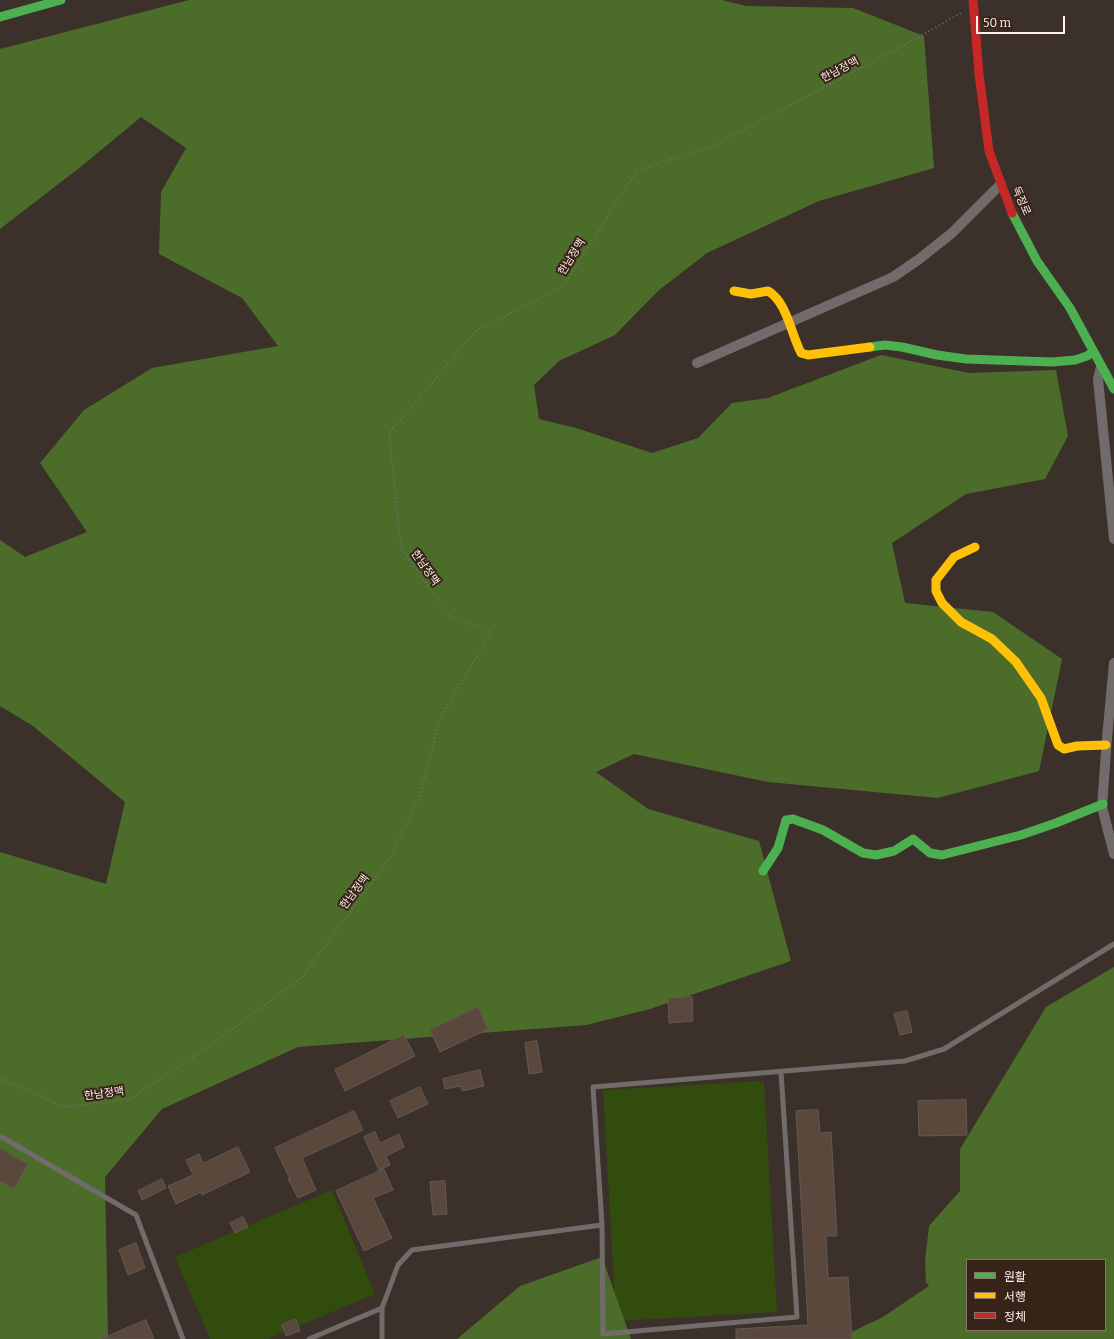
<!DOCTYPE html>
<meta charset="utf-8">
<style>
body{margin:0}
#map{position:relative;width:1114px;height:1339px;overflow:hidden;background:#3b302a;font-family:Bitter,"Noto Sans KR",serif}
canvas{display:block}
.legend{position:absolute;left:966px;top:1259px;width:140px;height:72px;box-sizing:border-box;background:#382319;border:1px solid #88756c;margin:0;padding:5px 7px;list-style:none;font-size:12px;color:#fff0e9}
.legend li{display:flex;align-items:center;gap:8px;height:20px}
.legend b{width:20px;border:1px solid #88756c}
.scale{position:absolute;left:976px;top:16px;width:89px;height:18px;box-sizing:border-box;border:2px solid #fff0e9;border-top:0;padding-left:5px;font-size:12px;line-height:14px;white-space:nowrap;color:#fff0e9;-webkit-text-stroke:3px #382319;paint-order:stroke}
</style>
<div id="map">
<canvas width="1114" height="1339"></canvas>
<ul class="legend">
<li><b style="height:5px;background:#4caf50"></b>원활</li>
<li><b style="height:5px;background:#ffc107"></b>서행</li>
<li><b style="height:5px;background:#c62828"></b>정체</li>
</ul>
<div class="scale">50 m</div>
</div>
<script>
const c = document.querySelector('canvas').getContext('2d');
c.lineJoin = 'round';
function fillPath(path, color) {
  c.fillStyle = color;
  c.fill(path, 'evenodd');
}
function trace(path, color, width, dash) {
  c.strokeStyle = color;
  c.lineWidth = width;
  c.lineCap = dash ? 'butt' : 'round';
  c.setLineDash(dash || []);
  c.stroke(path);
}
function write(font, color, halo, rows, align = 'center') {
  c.font = font + ' Bitter,"Noto Sans KR",serif';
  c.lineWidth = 4;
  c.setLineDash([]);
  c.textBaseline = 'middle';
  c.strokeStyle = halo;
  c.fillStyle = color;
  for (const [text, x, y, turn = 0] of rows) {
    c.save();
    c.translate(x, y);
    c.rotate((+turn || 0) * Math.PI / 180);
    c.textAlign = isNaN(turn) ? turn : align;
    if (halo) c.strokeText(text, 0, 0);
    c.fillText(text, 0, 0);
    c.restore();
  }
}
fillPath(new Path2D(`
 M764,1081l13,231 -161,9 -13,-231z
 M332,1190l43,104 -107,45h-58l-35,-82z`), '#314c0d');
fillPath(new Path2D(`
 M189,0h533l24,6 107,2 71,28 10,132 -115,33 -112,52 -49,38 -43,44 -56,26 -25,24 5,34 37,9 76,25 46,-15 34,-35 36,-5 113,-43 88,18 87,-3 12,66 -23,43 -79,15 -74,49 13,60 88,9 69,47 -23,112 -101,27 -170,-16 -134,-28 -38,18 52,37 111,32 32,120 -141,48 -64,16 -288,22 -136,62 -57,68 3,162h-108v-487l106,32 19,-82 -92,-76 -33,-20v-166l25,17 62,-25 -47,-69 44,-53 68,-42 126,-22 -36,-48 -83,-44 2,-62 25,-44 -45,-31 -58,48 -83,64v-180z
 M1114,967v372h-277l46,-22 46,-31 -3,-4 -1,-21 4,-35 31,-35v-42l86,-142zM967,1260h138v70h-138z
 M602,1257l29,82h-174l63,-53z`), '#4c6d2a');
const building = new Path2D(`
 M692,997l1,24 -24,2 -1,-25z
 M478,1007l10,22 -48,23 -10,-22z
 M907,1011l5,21 -12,3 -6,-21z
 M404,1035l11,21 -70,35 -10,-21z
 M537,1041l5,31 -13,2 -4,-31z
 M480,1070l4,16 -22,5 -1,-5 -16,3 -2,-10z
 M420,1087l8,17 -30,14 -8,-17z
 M966,1100l1,35 -48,1 -1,-35z
 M818,1110l2,23 11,-1 6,104h-11l2,42 20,-1 4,62h-116v-10l72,-4 -12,-214z
 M354,1111l9,19 -61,28 14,32 -18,8 -10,-19h2l-15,-31z
 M375,1132l5,11 19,-9 5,13 -18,9 4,9 -11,5 -15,-33z
 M238,1147l12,25 -48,23 -1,-3 -25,12 -8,-18 25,-11 -7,-15 13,-6 4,9z
 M0,1148l28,16 -14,25 -14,-8z
 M384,1169l9,21 -20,8 19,40 -28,13 -28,-60z
 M162,1179l4,9 -24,12 -4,-9z
 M445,1181l2,33 -14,1 -3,-33z
 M243,1217l5,10 -13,6 -5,-10z
 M136,1243l9,25 -17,7 -9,-25z
 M296,1319l4,12 -14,5 -4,-11z
 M146,1320l8,19h-53z`);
fillPath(building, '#5b483d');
trace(building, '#635954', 1);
trace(new Path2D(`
 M0,1078l65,29 65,-8 78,-52 94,-70 91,-123 26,-57 22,-81 51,-84 -42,-15 -49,-69 -12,-115 87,-102 87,-44 74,-117 76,-24 197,-104 51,-29`), '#756f6c', 2, [1, 3]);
trace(new Path2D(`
 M781,1072l16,245 -194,17 -1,-109 -9,-138 312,-26 39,-12 170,-105
 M0,1136l136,79 47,124
 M309,1339l73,-31
 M382,1339v-31l16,-43 14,-15 190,-25`), '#716c6b', 5);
trace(new Path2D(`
 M697,363l196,-86 25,-17 34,-27 49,-49
 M1101,367l-3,12 16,160
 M1114,663l-7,75 -5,69 12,47`), '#716c6b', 10);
trace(new Path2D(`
 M0,17l61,-17
 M1012,213l25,48 33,47 44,81
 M870,347l15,-2 17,2 35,8 29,4 86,3 23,-2 12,-4 6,-4
 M763,871l15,-23 8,-28 7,-1 30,11 40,23 13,2 18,-4 19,-12 17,14 12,2 79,-20 35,-12 47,-19`), '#4caf50', 9);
trace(new Path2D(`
 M734,291l17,3 17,-3c19,11 23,43 33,62l7,2 62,-8
 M975,547l-21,10 -18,23v11l6,12 19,19 31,17 24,23 25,36 17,47 6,4 13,-3 29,-1`), '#ffc107', 9);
trace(new Path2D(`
 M973,0l6,74 10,77 23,62`), '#c62828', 9);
write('11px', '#fff0e9', '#382319', [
 ["한남정맥",840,70,-28],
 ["독정로",1021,201,67],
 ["한남정맥",572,257,-58],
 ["한남정맥",425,568,55],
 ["한남정맥",355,892,-53],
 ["한남정맥",104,1094,-8]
]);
</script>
